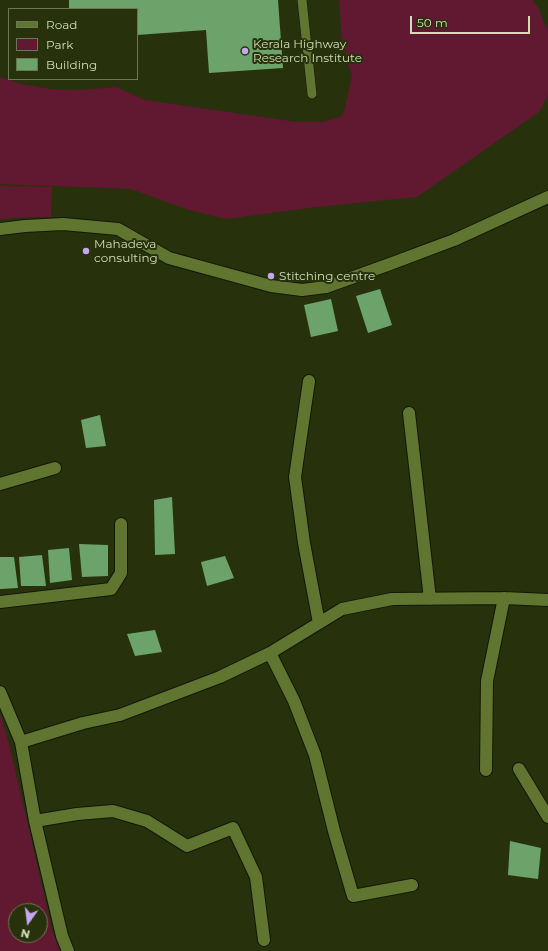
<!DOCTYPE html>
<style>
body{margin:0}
#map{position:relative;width:548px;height:951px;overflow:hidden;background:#27320d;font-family:Montserrat,sans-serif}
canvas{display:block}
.legend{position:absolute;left:8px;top:8px;width:130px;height:72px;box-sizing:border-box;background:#27320d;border:1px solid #6b7652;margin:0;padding:5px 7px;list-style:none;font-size:12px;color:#d0ddba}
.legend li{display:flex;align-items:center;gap:8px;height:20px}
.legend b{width:20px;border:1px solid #6b7652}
.north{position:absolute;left:8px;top:903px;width:40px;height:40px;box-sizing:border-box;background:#27320d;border:1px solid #6b7652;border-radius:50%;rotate:194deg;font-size:11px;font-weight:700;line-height:16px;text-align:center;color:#d0ddba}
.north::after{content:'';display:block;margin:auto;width:14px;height:18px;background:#c6a6f0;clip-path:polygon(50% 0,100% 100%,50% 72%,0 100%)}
.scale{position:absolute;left:410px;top:16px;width:120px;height:18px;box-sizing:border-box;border:2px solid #d0ddba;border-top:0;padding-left:5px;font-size:12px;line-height:14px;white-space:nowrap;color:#d0ddba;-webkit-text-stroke:3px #27320d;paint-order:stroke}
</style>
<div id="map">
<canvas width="548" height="951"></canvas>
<ul class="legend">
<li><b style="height:5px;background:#607630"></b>Road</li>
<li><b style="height:11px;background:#611831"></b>Park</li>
<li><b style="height:11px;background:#6ca36b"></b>Building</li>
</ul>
<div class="north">N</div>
<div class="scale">50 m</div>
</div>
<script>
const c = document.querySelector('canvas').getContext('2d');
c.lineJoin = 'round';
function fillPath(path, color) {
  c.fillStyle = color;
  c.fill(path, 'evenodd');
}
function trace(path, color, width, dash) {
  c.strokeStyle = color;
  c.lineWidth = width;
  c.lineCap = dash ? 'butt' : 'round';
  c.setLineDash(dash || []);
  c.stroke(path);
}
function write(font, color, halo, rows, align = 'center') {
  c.font = font + ' Montserrat,sans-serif';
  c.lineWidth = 4;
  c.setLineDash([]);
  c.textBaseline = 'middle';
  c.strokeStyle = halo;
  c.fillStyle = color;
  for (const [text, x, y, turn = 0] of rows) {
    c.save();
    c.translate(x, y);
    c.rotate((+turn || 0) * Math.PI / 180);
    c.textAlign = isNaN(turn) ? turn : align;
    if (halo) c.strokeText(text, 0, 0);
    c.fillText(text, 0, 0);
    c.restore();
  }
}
fillPath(new Path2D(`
 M339,0h193l6,7 10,25v63l-9,17 -122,85 -101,10 -89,12 -38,-9 -58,-21 -131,-5v-107l21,7 30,5 27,1 38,-3 29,13 152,22h24l20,-5 4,-9 7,-32 -10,-33z
 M0,186l52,1 -1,30 -42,1 -9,2z
 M0,713l10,35 42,182 8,21h-60zM16,911h24v24h-24z`), '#611831');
fillPath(new Path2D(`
 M69,0h209l5,68 -74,5 -3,-43 -69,5v-26h-68z
 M380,289l12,36 -24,8 -12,-37z
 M331,299l7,32 -27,6 -7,-32z
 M100,415l6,31 -20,2 -5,-28z
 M172,497l3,57 -20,1 -1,-55z
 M79,544l29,1v31l-26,1z
 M69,548l3,32 -22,3 -2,-33z
 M42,555l4,31h-25l-2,-29z
 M225,556l9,22 -27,8 -6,-24z
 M0,557h14l4,31 -18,1z
 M155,630l7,22 -27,4 -8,-22z
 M510,841l31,7 -3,31 -30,-4z`), '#6ca36b');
const lane = new Path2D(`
 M302,0l10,94`);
const street = new Path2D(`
 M0,229l25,-3 38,-2 55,5 51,29 102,28 31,4 24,-3 64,-23 64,-24 94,-43
 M309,381l-14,96 9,66 15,80
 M409,413l21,186
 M0,484l55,-16
 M0,602l111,-13 10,-16v-49
 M270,653l24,48 21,54 19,76 19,65 59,-11
 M0,692l21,50
 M519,769l29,48
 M486,770l1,-89 17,-83
 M35,821l42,-7 36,-3 34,10 40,25 46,-18 23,49 8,63
 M68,951l-6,-15 -27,-115 -14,-79 62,-19 37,-8 100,-38 50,-24 72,-44 50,-10 112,-1 44,2`);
trace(lane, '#121804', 10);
trace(street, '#121804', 14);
trace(lane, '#607630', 9);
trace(street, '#607630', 12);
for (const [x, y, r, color] of [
 [245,51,4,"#c6a6f0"],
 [86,251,4,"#c6a6f0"],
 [271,276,4,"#c6a6f0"]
]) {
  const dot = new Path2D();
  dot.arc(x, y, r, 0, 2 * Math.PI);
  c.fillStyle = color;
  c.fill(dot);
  trace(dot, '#27320d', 1.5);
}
write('12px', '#d0ddba', '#27320d', [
 ["Kerala Highway",253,44],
 ["Research Institute",253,58],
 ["Mahadeva",94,244],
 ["consulting",94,258],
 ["Stitching centre",279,276]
], 'left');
</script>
